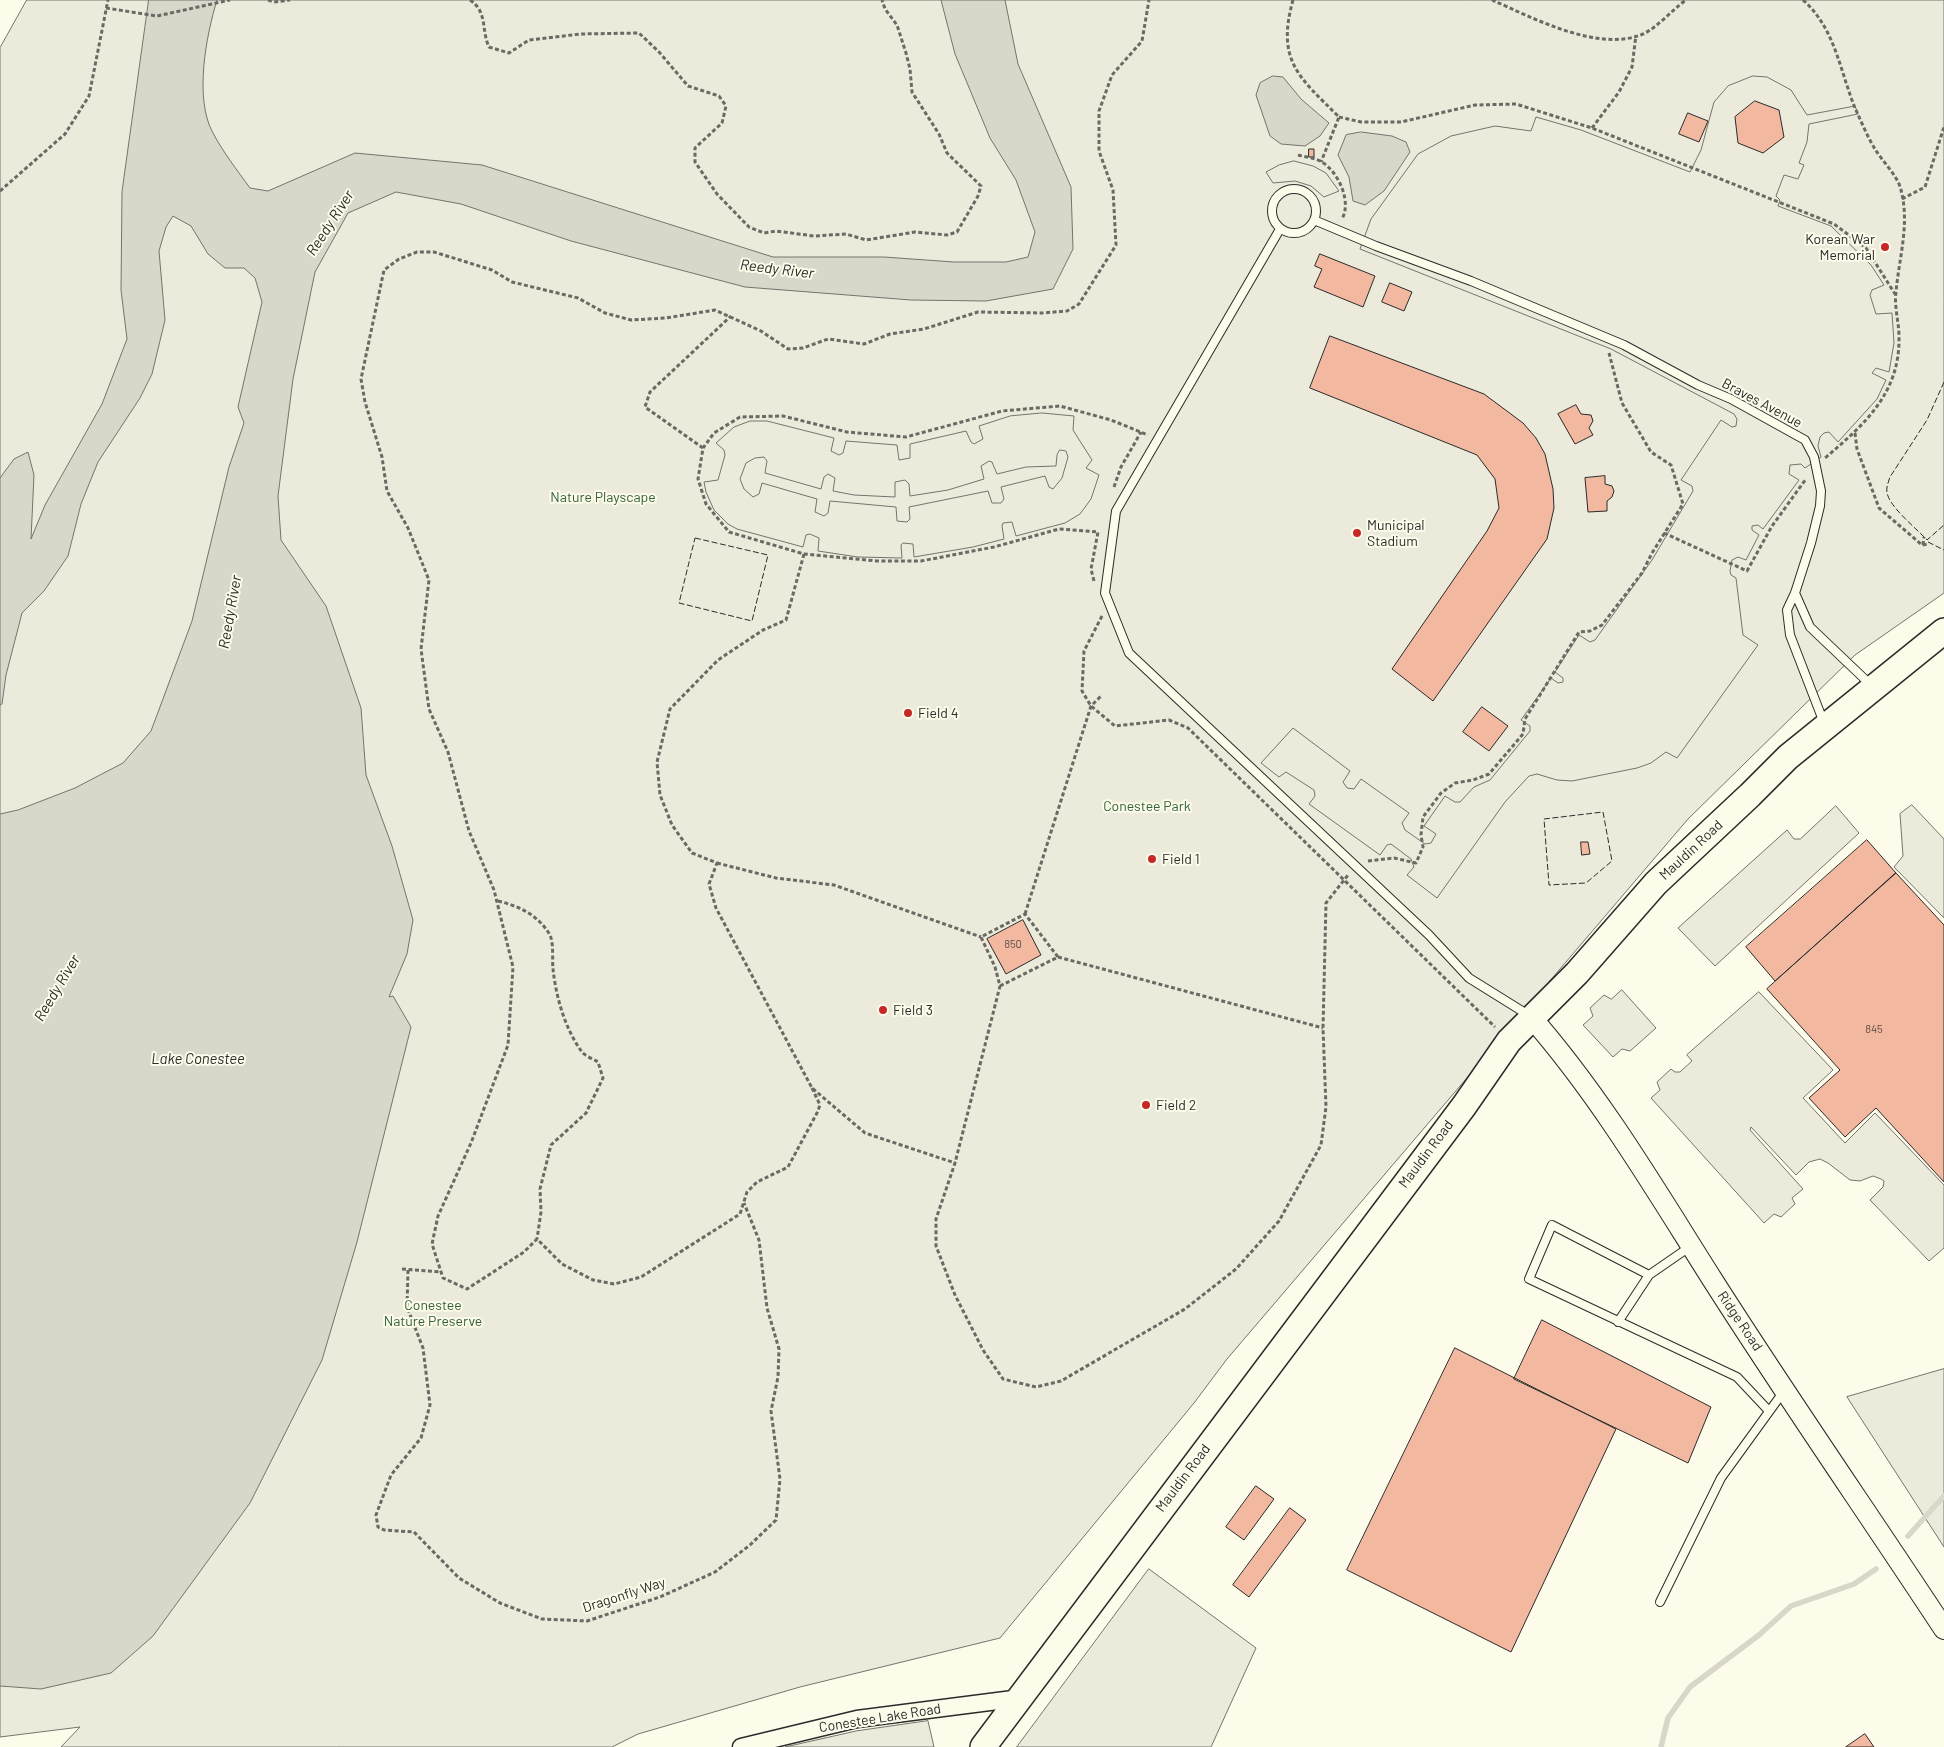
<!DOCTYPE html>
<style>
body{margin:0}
canvas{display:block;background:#fdfbea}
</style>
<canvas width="1944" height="1747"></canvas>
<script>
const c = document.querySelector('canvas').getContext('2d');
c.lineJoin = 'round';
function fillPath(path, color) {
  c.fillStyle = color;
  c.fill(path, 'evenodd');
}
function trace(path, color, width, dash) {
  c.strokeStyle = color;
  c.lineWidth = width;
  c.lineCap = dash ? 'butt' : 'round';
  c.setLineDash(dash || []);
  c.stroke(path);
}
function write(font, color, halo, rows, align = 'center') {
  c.font = font + ' Barlow,sans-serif';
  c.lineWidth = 4;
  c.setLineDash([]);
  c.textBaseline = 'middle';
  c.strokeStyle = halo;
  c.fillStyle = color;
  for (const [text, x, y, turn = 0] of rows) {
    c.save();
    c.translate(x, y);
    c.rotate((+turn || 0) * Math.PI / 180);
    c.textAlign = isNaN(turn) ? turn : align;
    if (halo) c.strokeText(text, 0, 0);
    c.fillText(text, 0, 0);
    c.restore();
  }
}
const green = new Path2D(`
 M27,0h1917v593l-89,62 -167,164 -461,540 -33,44 -194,235 -200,49 -162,47 -26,13h-551l19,-20 -80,10v-1689z
 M1944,1369v178l-97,-150z
 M1149,1569l107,79 -45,99h-194z
 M928,1721l6,26h-149l71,-16z`);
fillPath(green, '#ecebdb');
trace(green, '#74746e', 1);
const parking = new Path2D(`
 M1753,76l14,1 24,13 16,25 48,-9 3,8 -49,10 -2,18 -8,21 5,2 -6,14 -14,-4 -8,21 4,4 -2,6 53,20 40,39 13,20 -12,5 -2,5 6,19 16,-1 2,30 -5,29 -13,-4 -4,5 14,7 -9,19 -39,43 -9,-10 -5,1 -4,4 -2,9 3,11 -16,11 -4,-4 -11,1 -1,9 10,6 -36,49 -5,-4 -6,1v4l7,5 -13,25 -8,-3 -6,3 -2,11 1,4 5,3 7,57 15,10 -81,113 -11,-6 -15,11 -14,5 -65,13 -15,-1 -20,-6 -8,2 -24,26 -68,96 -30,-23 7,-8 -3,-8 -20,-15 -4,1 -7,10 -71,-51 6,-8 -1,-6 -28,-18 -7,5 -18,-14 32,-35 57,43 -7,11 4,6 7,1 7,-10 48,34 -7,10 3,7 20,14 6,-1 5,-9 -12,-8 21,-30 10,6h5l14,-15 16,-7 40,-49v-5l-9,-6 30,-42 7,5 5,-1v-4l-8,-6 24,-37 11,7 5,-2 57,-80 41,-69 -1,-5 -11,-6 40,-60 11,7 4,-1 1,-7 -3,-5 -123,-65 -251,-100 11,-30 47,-65 33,-18 44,-10 36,5 5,-14 45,13 109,42 11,-22 13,-48 14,-16z
 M1294,161l19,5 13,7 13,18 -15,6 -13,-11 -16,-5 -22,2 -7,-11 13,-7z
 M1042,413l32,3 -1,14 19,30 -6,8 13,7 -8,24 -11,15 -15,9 -49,13 -4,-14 -9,1 -1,3 2,13 -31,8 -59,10 -1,-13 -10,-1 -2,2 1,13 -44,-1 -40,-6 1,-13 -9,-4 -4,1 -3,12 -66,-18 -9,-5 -14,-14 -8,-18 -2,-10 14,-2 7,-25 -1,-5 -8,-7 18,-16 16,-6h17l67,17 -3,13 8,4 4,-2 3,-12 51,4 2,15 11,-2v-14l56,-13 5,11 3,2 9,-5 -4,-13 31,-10zM1060,450l6,1 2,6 -6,21 -9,11 -4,-2 -4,-11 -44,11 3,12 -3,4h-9l-4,-12 -79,16 1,12 -3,3 -10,-1 -1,-14 -66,-6 -2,12 -4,3 -9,-4 2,-13 -55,-16 -3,11 -6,3 -9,-8 -4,-10 6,-16 9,-5 9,-1 3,4 -2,12 56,16 3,-12 4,-3 7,4 -2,13 21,4 41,2v-15l10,-2 4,4 1,12 38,-6 36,-11 -3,-13 8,-5 3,1 5,12 29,-7 30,-1 1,-11z
 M1912,805l32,34v79l-50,-51 9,-11 -3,-42z
 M1836,806l23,27 -144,133 -37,-38 109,-98 7,9h6z
 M1622,990l34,38 -26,23 -8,-2 -9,8 -30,-32 10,-9 -3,-8 14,-13 7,4z
 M1759,992l74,78 -30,28 42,45 30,-30 69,72v63l-15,13 -59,-61 13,-13 1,-6 -3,-2 -8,-3 -13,5 -10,-1 -22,-17 -8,-4 -11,3 -13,13 -45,-48 -1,3 53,59 -11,9 3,6 -14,13 -7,-3 -10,9 -113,-125 9,-8 -3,-8 14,-13 4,3h5l12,-11 -5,-6z`);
fillPath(parking, '#eceadb');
trace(parking, '#74746e', 1);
const water = new Path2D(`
 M149,0h68c-11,36 -23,99 -4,133 10,19 24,37 37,55l18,3 87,-38 127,12 291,92h111l70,5h52l22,-5 7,-25 -19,-52 -26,-42 -35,-84 -14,-54h64l13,64 53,123 2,62 -20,40 -67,12 -75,-1 -166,-13 -174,-46 -110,-37 -65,-12 -48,21 -33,59 -22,107 -15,117 3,44 45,66 35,102 5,67 26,71 21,74 -6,34 -18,43 4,-1 18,31 -54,215 -35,118 -72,143 -97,133 -42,37 -70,16 -41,-3v-872l18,-4 57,-22 48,-25 28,-32 41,-110 37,-154 15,-44 -6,-16 24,-105 -7,-24 -11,-10h-19l-17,-14 -17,-28 -18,-10 -7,11 -7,24 6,69 -13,54 -12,24 -42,64 -17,42 -13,52 -24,35 -22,22 -16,62 -4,29 -2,1v-227l14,-19 14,-7 6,23 -3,64 14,-34 57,-101 25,-65 -6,-49 1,-98z
 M1273,76l10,1 18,22 28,24 -9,13 -15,10 -24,-2 -11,-8 -14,-41 4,-12z
 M1361,132l31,4 14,6 4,10 -26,39 -19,14 -12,-4 -4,-24 -11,-22 8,-20z`);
fillPath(water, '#d8d7c9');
trace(water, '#74746e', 1);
trace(new Path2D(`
 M1908,1536l36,-40
 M1661,1747l7,-29 22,-31 69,-52 32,-29 63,-22 22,-15`), '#d8d7c9', 5.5);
const building = new Path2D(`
 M1755,101l24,9 5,27 -21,16 -25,-10 -3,-26z
 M1688,113l20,8 -9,21 -20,-8z
 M1309,149h5v8h-5z
 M1320,254l55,22 -12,31 -49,-20 8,-18 -7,-3z
 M1390,283l22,9 -8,19 -22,-9z
 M1330,336l154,58 39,29 13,15 9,16 8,35 1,19 -7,31 -114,162 -41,-32 95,-138 12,-23 -4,-29 -18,-24 -167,-67z
 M1576,405l5,9 10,1 2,6 -4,7 4,7 -18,9 -17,-30z
 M1605,476v8l7,2 2,5 -2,6 -5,4v10l-19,1 -3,-34z
 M1482,707l26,19 -19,25 -26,-19z
 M1867,840l29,33 -121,108 -29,-34z
 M1581,842h7l2,12 -8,1z
 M1896,873l48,52v257l-68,-74 -31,29 -36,-39 31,-28 -73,-81z
 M1023,920l18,35 -35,19 -19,-35z
 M1542,1320l169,87 -23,56 -174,-84z
 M1455,1348l161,81 -105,223 -164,-82z
 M1256,1486l18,13 -30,41 -18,-13z
 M1290,1508l16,12 -57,77 -16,-12z
 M1865,1734l9,13h-28z`);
fillPath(building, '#f2b8a0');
trace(building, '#2b2b2b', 1);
const service = new Path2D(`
 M1272 211a22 22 0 1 1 44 0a22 22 0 1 1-44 0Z
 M1314,220l62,26 95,35 153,64 74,40 33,14 74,41 9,17 7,34 -1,15 -9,37 -16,50 -8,17 3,25 34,88
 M1280,229l-164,282 -11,82 24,60 300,282 40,43 61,38
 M1795,593l15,34 62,59
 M1691,1246l-42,29 -97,-50 -23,54 208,98 32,34
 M1618,1322l31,-47
 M1660,1602l61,-124 63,-87`);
const minor = new Path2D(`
 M741,1747l116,-28 164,-21`);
const tertiary = new Path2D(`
 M1531,1017c70,80 124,172 181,262 75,118 155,233 232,350`);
const primary = new Path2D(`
 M983,1747l481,-641 45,-65 68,-68 79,-90 94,-88 38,-38 156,-126`);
trace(service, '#2b2b2b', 10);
trace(minor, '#2b2b2b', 19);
trace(tertiary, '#2b2b2b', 22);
trace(primary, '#2b2b2b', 28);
trace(new Path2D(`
 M268,0l6,2 16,-2
 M470,0c18,12 11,30 19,47l20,6 20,-13 51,-6 59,-1 20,19 29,34 31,10 7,10 -4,17 -27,25v14l22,32 32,33 15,6 12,-2 38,5 32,-2 20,6 49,-8 32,3 10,-3 21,-36 3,-10 -34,-33 -8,-19 -27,-42 -2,-23 -4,-16 -9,-28 -12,-16 -3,-9
 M1293,0c-17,61 6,77 46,117l-18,45
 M1492,0c41,18 107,53 151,34 14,-6 30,-25 43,-34
 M1803,0c32,28 37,71 52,108 6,13 12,28 20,41 7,12 23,27 26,41 9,34 -2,68 -5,102 -2,15 3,30 3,45 1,56 -34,87 -74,121
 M106,8l51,8 73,-16
 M1339,117l22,5h40l74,-17 41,-1 76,24 242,96 32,24 29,46
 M1592,128l27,-36 13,-25 4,-32
 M1298,155c8,2 17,3 24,7 16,10 30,39 20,57
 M0,191l65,-57 24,-38 19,-96
 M1902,199l23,-12 19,-60
 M1855,433l2,16 22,59 43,37 7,-1
 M703,448l-58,-41 5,-15 81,-76
 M1114,487l7,-20 20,-35
 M1664,533l83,38 25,-45 34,-47
 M1923,545l1,-8
 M804,554l-18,66 -23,10 -45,30 -48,49 -13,53 3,33 12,30 20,28 25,10 -8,21 7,24 96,180 53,45 90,30
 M1094,581l-3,-12 7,-37 -39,-3 -65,18 -73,14h-44l-73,-7 -75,-22 -23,-28 -8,-25 5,-31 11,-15 26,-16 43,-1 64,16 59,5 96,-26 58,-5 51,14 37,15
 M1102,616l-18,35 -2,40 9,15 24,20 54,-6 19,8 307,299
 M1368,861l26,-3 22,5 7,-16 -2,-12 2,-18 18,-24 14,-10 18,-3 16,-6 34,-40 2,-15 54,-87 11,-1 12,-6 40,-52 10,-20 31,-49 -12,-39 -20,-13 -29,-49 -13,-50
 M717,863l59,15 58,7 147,52
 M498,901c21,5 40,14 52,34 4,9 2,25 3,34 3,28 12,60 29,83 3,4 11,7 16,10l5,16 -17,35 -35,32 -11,44 1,23 -4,27
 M1025,914l66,-208 11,-11
 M1058,957l265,71
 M1000,986l58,-29 -33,-43 -44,23 14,30 5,19 -45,177 -19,56v27l19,49 28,55 20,29 33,8 25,-6 124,-72 51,-40 43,-48 42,-76 5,-38 -3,-79 3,-125 22,-28
 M812,1088l8,17 -3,8 -29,54 -31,15 -10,10 -7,22 -99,63 -27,7 -21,-4 -31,-16 -25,-25 -13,13 -57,37 -24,-11 -11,-34 6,-28 33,-73 37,-98 5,-78 -19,-77 -25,-59 -21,-79 -19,-43 -8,-60 8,-69 -21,-52 -21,-37 -5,-34 -17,-55 -4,-23 23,-109 15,-11 18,-7h17l58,18 20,12 66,16 27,15 26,7 35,-2 49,-8 46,21 27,18 15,-1 25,-9 36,5 26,-10 34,-5 54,-17 64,1 25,-2 12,-7 37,-59 -3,-55 -14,-39v-40l13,-36 30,-34 7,-41
 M402,1269l39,3
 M408,1270l-1,37 16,41 7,57 -9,33 -30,37 -15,40 2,12 6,3 30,2 45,46 41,25 42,16 45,2 73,-24 55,-25 35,-27 26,-25 4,-41 -9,-68 7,-34 1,-28 -12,-41 -8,-68 -15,-37`), '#6a6964', 3, [4, 2.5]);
trace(service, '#fdfbea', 8);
trace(minor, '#fdfbea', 16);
trace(tertiary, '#fdfbea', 20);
trace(primary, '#fdfbea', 25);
trace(new Path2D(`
 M1944,382l-17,38 -37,57c-2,6 -5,13 -2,19 5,14 29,33 39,44l17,-15
 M695,538l73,17 -16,66 -73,-18z
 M1928,542l16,8
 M1603,812l9,49 -26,22 -37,2 -5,-66z`), '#2b2b2b', 1, [6, 2.5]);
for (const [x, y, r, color] of [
 [1885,247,5,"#c62828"],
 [1357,533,5,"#c62828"],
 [908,713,5,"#c62828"],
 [1152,859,5,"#c62828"],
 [883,1010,5,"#c62828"],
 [1146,1105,5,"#c62828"]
]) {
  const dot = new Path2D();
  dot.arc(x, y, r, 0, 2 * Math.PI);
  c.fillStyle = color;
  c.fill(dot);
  trace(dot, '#fdfbea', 2);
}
write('11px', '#5d4e48', null, [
 ["850",1013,944],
 ["845",1874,1029]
]);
write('14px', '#2b2b2b', '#fdfbea', [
 ["Korean War",1875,239,"right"],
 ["Memorial",1875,255,"right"],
 ["Municipal",1367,525],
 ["Stadium",1367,541],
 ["Field 4",918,713],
 ["Field 1",1162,859],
 ["Field 3",893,1010],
 ["Field 2",1156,1105]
], 'left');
write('14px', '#2b2b2b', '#fdfbea', [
 ["Braves Avenue",1762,403,28],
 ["Mauldin Road",1691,850,-43],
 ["Mauldin Road",1426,1154,-53],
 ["Ridge Road",1740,1321,56],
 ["Mauldin Road",1183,1478,-53],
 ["Dragonfly Way",624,1595,-18],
 ["Conestee Lake Road",880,1718,-9]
]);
write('14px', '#34623c', '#fdfbea', [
 ["Nature Playscape",603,497],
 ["Conestee Park",1147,806],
 ["Conestee",433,1305],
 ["Nature Preserve",433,1321]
]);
write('italic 15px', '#2b2b2b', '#fdfbea', [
 ["Reedy River",330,223,-57],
 ["Reedy River",777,269,7],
 ["Reedy River",230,612,-80],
 ["Reedy River",57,988,-59],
 ["Lake Conestee",198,1059]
]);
</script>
